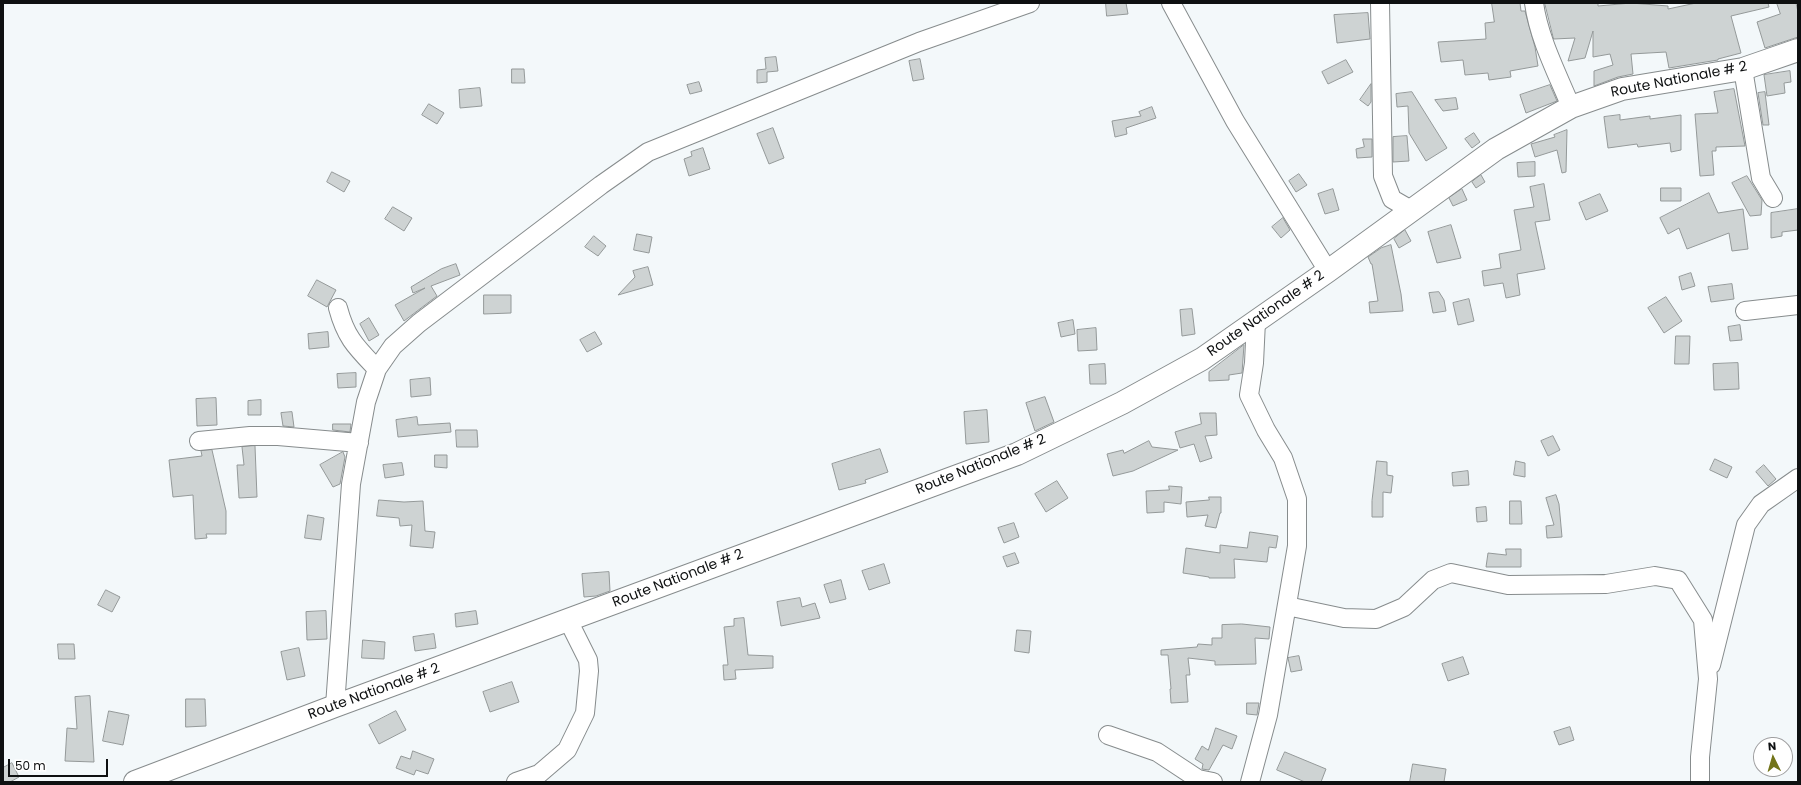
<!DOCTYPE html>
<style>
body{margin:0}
#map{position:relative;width:1801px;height:785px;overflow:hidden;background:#f3f8fa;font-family:Poppins,sans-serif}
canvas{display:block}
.frame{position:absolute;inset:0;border:4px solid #0e1011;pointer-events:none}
.north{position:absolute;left:1753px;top:737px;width:40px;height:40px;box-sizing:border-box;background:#fff;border:1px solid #9f9fa0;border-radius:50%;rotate:355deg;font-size:11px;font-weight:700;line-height:16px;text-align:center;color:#0e1011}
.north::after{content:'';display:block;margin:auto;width:14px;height:18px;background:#727419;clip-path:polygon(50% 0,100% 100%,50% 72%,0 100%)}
.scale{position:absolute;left:8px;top:759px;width:100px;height:18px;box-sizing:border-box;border:2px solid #0e1011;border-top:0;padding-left:5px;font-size:12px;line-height:14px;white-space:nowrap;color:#0e1011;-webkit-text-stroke:3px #fff;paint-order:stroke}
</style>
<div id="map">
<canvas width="1801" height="785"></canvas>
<div class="frame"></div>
<div class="north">N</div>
<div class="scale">50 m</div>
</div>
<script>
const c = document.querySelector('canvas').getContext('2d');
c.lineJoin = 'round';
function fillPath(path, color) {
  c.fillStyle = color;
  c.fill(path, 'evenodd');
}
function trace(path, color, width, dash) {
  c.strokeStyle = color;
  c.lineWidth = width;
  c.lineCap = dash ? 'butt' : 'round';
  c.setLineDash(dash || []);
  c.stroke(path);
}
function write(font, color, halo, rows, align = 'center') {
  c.font = font + ' Poppins,sans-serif';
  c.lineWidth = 4;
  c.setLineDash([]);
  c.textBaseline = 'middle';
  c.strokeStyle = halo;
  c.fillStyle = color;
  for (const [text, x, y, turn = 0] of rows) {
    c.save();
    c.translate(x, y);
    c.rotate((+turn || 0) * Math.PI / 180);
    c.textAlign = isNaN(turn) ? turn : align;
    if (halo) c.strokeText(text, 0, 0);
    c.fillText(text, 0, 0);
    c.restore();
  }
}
const building = new Path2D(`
 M1106,3h20l2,11 -21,2z
 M1492,3h28l1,8h4l10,36 3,19 -28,5 1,6 -22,3 -1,-7 -23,2 -2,-15 -22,2 -3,-20 48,-3 -1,-16 9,-1z
 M1545,3h53v3l33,-3 37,3v3l28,-6h72l1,4 -38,9 10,37 -23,6v1l-49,8 -3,-16 -35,2 2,20 -15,3 -24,9v-15l19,-6 -3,-11 -17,3v-26l-8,27 -17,3 7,-23 -21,1z
 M1777,3h19l2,9v25l-33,11 -8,-26 23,-8z
 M1368,13l2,26 -33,4 -3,-28z
 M776,57l2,14 -11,1v10l-10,1v-13l9,-1 -1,-11z
 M920,59l4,20 -11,2 -4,-20z
 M1346,60l7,12 -25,12 -6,-12z
 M512,69h12l1,14h-13z
 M1790,71l1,11 -7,1 1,10 -18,3 -3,-21z
 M699,82l3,9 -12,3 -3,-9z
 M1371,84v18l-3,4 -8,-6z
 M1550,85l7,16 -31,12 -6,-18z
 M480,88l2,18 -22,2 -1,-18z
 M1734,89l11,57 -29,1v4h-4l2,24 -14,1 -5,-62 23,-1 -4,-21z
 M1412,92l35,56 -21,13 -17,-28 -1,-27 -11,1 -1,-13z
 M1765,92l4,33h-6l-5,-32z
 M1456,98l2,11 -15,2 -8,-11z
 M429,104l15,9 -7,11 -15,-9z
 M1152,107l4,11 -30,10 1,6 -12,3 -3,-16 29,-5 -2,-4z
 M1620,115v5l30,-4v3l31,-4v35l-10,2 -1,-9 -32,4 -1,-3 -29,4 -4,-31z
 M773,128l11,30 -15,6 -12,-30z
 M1567,130l-1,42 -4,1 -5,-23 -22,7 -4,-13 24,-7 -1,-2z
 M1474,133l6,9 -8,6 -7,-9z
 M1407,136l2,25 -16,1v-25z
 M1363,139h9v18l-15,1 -1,-9 8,-2z
 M703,148l7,21 -21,7 -5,-17 8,-3 -1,-4z
 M1535,162v14l-17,1 -1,-14z
 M332,172l18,9 -6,11 -17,-10z
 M1299,174l8,11 -11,7 -7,-11z
 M1481,175l4,7 -9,6 -4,-6z
 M1747,176l15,24 -1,15 -11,1 -18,-33z
 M1544,184l6,36 -15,2 10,47 -28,5 3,21 -14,3 -3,-15 -19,3 -2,-15 19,-3 -2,-14 22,-4 -7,-40 20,-3 -4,-20z
 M1661,188h20v13h-20z
 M1333,189l6,21 -14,4 -7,-20z
 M1462,189l5,11 -14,6 -4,-8z
 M1709,193l9,20 25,-4 5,40 -16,2 -3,-18 -42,16 -8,-21 -11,6 -8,-16z
 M1600,194l8,17 -22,9 -7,-17z
 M393,207l19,11 -8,13 -19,-12z
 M1798,209v21l-16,2v4l-11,2v-25z
 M1283,218l7,12 -9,8 -9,-11z
 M1451,225l10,33 -24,5 -9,-31z
 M1405,230l6,11 -12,7 -5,-9z
 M637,234l15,3 -3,16 -15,-3z
 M594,236l12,10 -8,10 -13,-9z
 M1391,245l10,49 2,17 -33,2 -1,-11 9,-1 -6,-37h-1l-3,-7 13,-9z
 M456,264l4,11 -29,11 6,10 -33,25 -9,-16 30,-17 -12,5 -2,-6 30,-18z
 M648,267l5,18 -35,10 17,-18 -2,-6z
 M1691,273l4,13 -13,4 -3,-13z
 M317,280l19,10 -9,17 -19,-11z
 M1732,284l2,15 -23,3 -3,-15z
 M1439,292l5,8 2,11 -13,2 -4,-20z
 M484,295h27v18l-27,1z
 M1666,297l16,24 -18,12 -16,-25z
 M1469,299l5,22 -16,4 -5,-22z
 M1192,309l3,25 -13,2 -2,-26z
 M369,318l10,17 -10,6 -9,-17z
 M1073,320l2,14 -14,3 -3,-14z
 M1740,325l2,15 -12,1 -2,-14z
 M1096,328l1,22 -19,1 -1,-21z
 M328,332l1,15 -20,2 -1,-15z
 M595,332l7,12 -15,8 -7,-12z
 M1676,336h14l-1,28h-14z
 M1244,345l-2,28 -13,2v5l-20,1v-9z
 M1738,363l1,26 -25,1 -1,-26z
 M1105,364l1,20h-16l-1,-19z
 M356,373v14l-18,1 -1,-14z
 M430,378l1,17 -20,2 -1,-17z
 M1045,397l9,25 -19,9 -9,-28z
 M216,398l1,27 -20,1 -1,-27z
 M261,400v15h-13v-14z
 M987,410l2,32 -23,2 -2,-32z
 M292,412l2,15 -11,-1 -2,-13z
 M1200,413h16l1,22 -12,1 7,22 -12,4 -6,-18 -14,4 -5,-16 26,-8z
 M417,417l1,8 32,-2 1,9 -53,5 -2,-17z
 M333,424h18l-1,8 -17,-2z
 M456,430h21l1,17h-21z
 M1553,436l7,14 -12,6 -7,-15z
 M1149,441l3,6 26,3 -45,21 -20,5 -6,-22 16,-4 1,3z
 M255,446l2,51 -18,1 -2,-33h7l-2,-18z
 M880,449l8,23 -23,8 1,3 -27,7 -7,-26z
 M212,450l14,61v23h-20l1,4 -12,1 -2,-44 -20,2 -4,-37 33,-4 -1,-5z
 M343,452l2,5 -5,27 -7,3 -13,-22z
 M435,455h12v13l-12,-1z
 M1715,459l17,8 -5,11 -17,-8z
 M1377,461l10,1v13l6,1 -2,17 -8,-1v25h-11v-16z
 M1516,461l9,2v14l-11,-2z
 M402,463l2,12 -19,3 -2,-13z
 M1764,465l12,14 -8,7 -12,-14z
 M1468,471l1,14 -16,1 -1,-13z
 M1057,481l11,17 -22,14 -11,-18z
 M1169,486l13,1 -1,17 -17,-2v10l-17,1 -1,-22 23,-1z
 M1556,495l3,9 3,33 -15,1 -1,-12 8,-1 -8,-27z
 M1209,497h12v16h-1l-4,15 -11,-2 3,-11 -21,2 -1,-15 23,-2z
 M379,500l25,2 19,-1 2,30 10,1 -2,16 -23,-2 2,-21 -12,1 -1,-8 -22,-2z
 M1510,501h11l1,23h-12z
 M1486,507l1,14 -10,1 -1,-14z
 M308,515l16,3 -3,22 -16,-2z
 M1014,523l5,14 -15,6 -6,-15z
 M1250,532l28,4 -2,12 -7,-1 -2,15 -33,-3 1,19h-26v-1l-26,-4 3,-25 34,5v-8l27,3z
 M1506,549h15v18h-35l2,-14 18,2z
 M1015,553l4,10 -12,4 -4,-10z
 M884,564l6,19 -21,7 -7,-19z
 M609,572l1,19 -14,5 -12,1 -2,-23z
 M841,580l5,19 -16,4 -6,-18z
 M106,590l14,7 -8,15 -14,-7z
 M800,598l2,9 13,-4 5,15 -39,8 -4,-24z
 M326,611l1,28 -20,1 -1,-28z
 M476,611l2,13 -22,3 -1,-13z
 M744,618l4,37 25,1v12l-38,2 1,9 -12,1 -1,-15h5l-4,-38 10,-1v-7z
 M1242,624l28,3 -1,12 -14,-1 1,26 -41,1v-4l-27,-3 2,17h-4l2,27 -17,1 -1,-14h1l-3,-34h-7v-5l36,-3 1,-3 14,1v-7h10v-13z
 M1017,630l14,1 -2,22 -14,-2z
 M434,634l2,14 -21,3 -2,-14z
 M363,640l22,2 -1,17 -22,-1z
 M58,644h16l1,15h-16z
 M299,648l6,28 -18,4 -6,-28z
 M1299,656l3,14 -11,2 -3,-14z
 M1463,657l6,17 -21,7 -6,-17z
 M512,682l7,20 -29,10 -7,-20z
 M90,696l4,66 -29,-1 2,-33 10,1 -2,-32z
 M186,699h19l1,27 -20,1z
 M1247,703h12l-2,12 -10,-1z
 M109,711l20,4 -6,30 -20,-4z
 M396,711l10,19 -27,14 -10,-19z
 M1570,727l4,13 -15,5 -5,-13z
 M1216,728l21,8 -5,13 -9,-4 -14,25 -7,-1 1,-5 -8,-5 7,-13 6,4z
 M413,751l21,8 -6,15 -12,-4 -2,5 -18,-7 5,-12 9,3z
 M1285,752l41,17 -5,13h-16l-28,-12z
 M12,763l7,14 -9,5h-7v-14z
 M1413,764l33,5 -2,13h-34z`);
fillPath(building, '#ced3d3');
trace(building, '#949999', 1);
const minor = new Path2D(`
 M1171,3l64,118 93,150
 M1380,3l3,173 9,23 19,11
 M1534,3c5,36 23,70 37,104
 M1743,69l18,109 12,20
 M338,308c8,30 18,39 39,61
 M1745,311l53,-6
 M199,441l51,-5h28l81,7
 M1287,606l57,12 32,1 28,-12 29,-27 18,-7 57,12 98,-1 49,-8 23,4 25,40 5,59 -8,78v25
 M1711,665l35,-140 15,-21 37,-26
 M335,706l16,-222 15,-82 11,-33 16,-23 26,-23 182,-138 47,-33 271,-110 111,-39
 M1108,735l49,17 41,27 15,3
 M516,782l23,-8 28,-24 18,-37 4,-42 -1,-11 -20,-40
 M1250,782l18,-67 29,-169v-47l-14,-41 -17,-28 -17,-35 5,-32 2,-42`);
const major = new Path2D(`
 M135,782l200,-76 682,-252 105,-51 80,-44 126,-88 168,-122 75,-42 51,-18 121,-20 55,-19`);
trace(minor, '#878c8d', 20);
trace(major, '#878c8d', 24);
trace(minor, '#fff', 18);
trace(major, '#fff', 22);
write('14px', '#0e1011', '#fff', [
 ["Route Nationale # 2",1679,80,-11],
 ["Route Nationale # 2",1266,314,-35],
 ["Route Nationale # 2",981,465,-22],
 ["Route Nationale # 2",678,579,-21],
 ["Route Nationale # 2",374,692,-20]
]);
</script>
